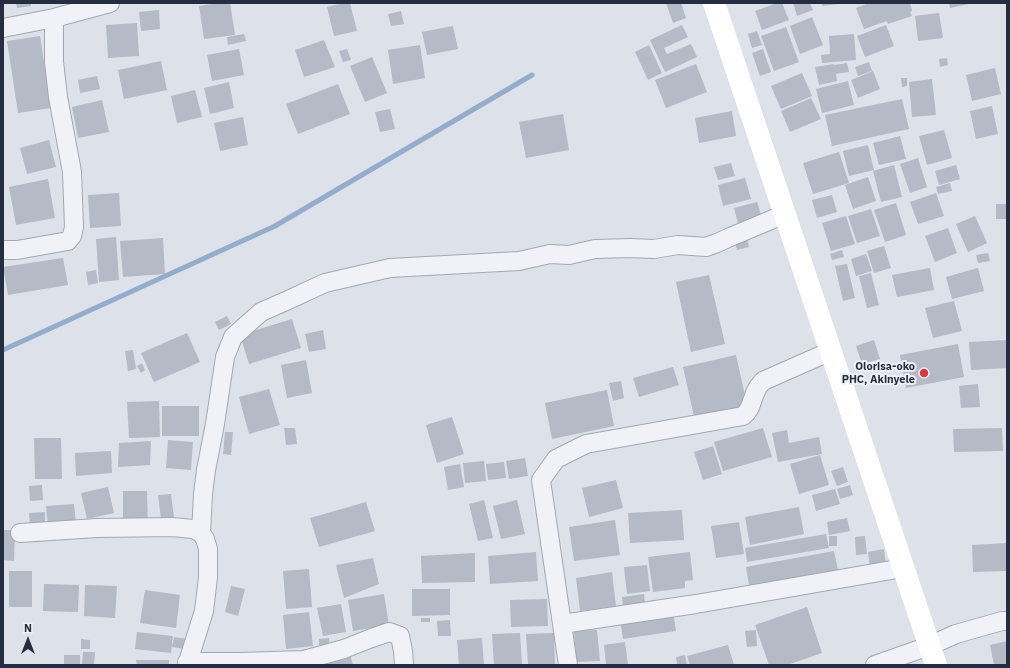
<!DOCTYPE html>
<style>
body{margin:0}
#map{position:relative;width:1010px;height:668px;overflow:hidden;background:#dde1e9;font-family:"IBM Plex Sans",sans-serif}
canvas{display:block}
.frame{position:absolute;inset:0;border:4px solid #252e41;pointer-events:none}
.north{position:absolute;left:8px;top:620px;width:40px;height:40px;-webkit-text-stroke:3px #edf0f6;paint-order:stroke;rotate:0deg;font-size:11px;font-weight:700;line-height:16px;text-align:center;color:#252e41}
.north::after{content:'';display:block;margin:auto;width:14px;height:18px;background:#252e41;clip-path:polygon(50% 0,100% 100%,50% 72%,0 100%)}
</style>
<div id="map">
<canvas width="1010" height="668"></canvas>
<div class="frame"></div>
<div class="north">N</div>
</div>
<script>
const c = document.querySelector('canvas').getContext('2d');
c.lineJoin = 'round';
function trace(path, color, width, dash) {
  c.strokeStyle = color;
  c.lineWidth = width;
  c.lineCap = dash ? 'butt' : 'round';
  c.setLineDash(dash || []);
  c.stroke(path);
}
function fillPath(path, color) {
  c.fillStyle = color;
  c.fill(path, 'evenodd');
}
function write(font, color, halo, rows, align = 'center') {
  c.font = font + ' "IBM Plex Sans",sans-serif';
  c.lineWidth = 4;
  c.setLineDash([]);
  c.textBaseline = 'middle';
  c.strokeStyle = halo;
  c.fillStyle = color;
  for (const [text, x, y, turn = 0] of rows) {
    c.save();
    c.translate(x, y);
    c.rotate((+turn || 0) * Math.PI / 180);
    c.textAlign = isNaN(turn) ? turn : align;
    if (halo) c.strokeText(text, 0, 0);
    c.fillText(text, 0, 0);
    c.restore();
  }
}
trace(new Path2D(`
 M3,350l272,-124 257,-151`), '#95accc', 5);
fillPath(new Path2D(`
 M16,3h15v3l-14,2z
 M217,3h13l5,32 -31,4 -5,-33z
 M344,3h6l7,28 -23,5 -7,-29z
 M666,3h15l5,15 -13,5z
 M777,3h5l7,17 -27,10 -7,-19z
 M793,3h17l3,7 -16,6z
 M822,3h16v1l-16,2z
 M869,3h41l2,8 -2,1 2,4 -24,8 -1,-3 -23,8 -8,-21z
 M949,3h20v1l-19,4z
 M159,10l1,19 -19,2 -2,-19z
 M401,11l3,13 -13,2 -3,-12z
 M939,13l4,25 -25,3 -3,-25z
 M812,17l11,28 -23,9 -10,-28z
 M137,23l2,33 -31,2 -2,-33z
 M682,25l6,12 -24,11 3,6 24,-10 6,13 -32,15 -15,-32z
 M886,25l8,21 -29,11 -8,-21z
 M453,26l5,23 -31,6 -5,-23z
 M786,27l13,35 -25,9 -13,-35z
 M757,31l5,14 -10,3 -4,-14z
 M244,34l2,7 -18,4 -1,-8z
 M854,34l2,26 -34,3 -1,-8 9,-1 -1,-18z
 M40,36l11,72 -33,5 -11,-72z
 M324,40l11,27 -31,10 -9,-27z
 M420,45l5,33 -32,6 -5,-34z
 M649,45l13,28 -14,7 -13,-28z
 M239,49l5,26 -32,6 -5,-26z
 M347,49l4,11 -8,2 -4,-11z
 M763,49l8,23 -11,4 -8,-23z
 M372,57l15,36 -22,9 -15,-36z
 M947,58l1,7 -8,2 -1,-8z
 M161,61l6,29 -43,9 -6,-29z
 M869,62l3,9 -14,5 -3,-9z
 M847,63l2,9 -13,2 1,7 -18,4 -4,-18 19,-3 1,6 -1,-5z
 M696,64l11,28 -41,16 -11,-28z
 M995,68l6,26 -29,7 -6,-26z
 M873,71l7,18 -22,9 -7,-18z
 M802,73l10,23 -31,13 -10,-23z
 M97,76l3,13 -20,4 -2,-13z
 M901,78h6v8l-5,1z
 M932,79l4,36 -24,2 -3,-35z
 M848,81l6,24 -32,8 -6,-24z
 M229,82l5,26 -24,6 -6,-26z
 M338,84l12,30 -52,20 -12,-30z
 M195,90l7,27 -25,6 -6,-27z
 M811,98l10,21 -31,13 -9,-21z
 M902,99l7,30 -77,17 -7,-31z
 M102,100l7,32 -31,6 -6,-31z
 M992,106l6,28 -22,5 -6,-28z
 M390,109l5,20 -15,3 -5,-20z
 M732,111l4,25 -37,7 -4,-25z
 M563,114l6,36 -43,8 -7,-36z
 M243,117l5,28 -28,6 -6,-28z
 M944,130l8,28 -25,7 -8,-29z
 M900,136l6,23 -27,6 -6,-22z
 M49,140l7,27 -29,7 -7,-26z
 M868,145l6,25 -25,6 -6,-25z
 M839,152l10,31 -36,11 -10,-31z
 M918,158l9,29 -17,6 -10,-29z
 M731,163l4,13 -17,4 -4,-13z
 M894,165l8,32 -21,5 -8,-31z
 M956,165l4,14 -21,6 -4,-14z
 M868,177l8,24 -23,8 -8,-24z
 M745,178l6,21 -28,7 -5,-21z
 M48,179l7,39 -39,7 -7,-38z
 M950,183l2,8 -14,3 -2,-7z
 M119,193l2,33 -31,2 -2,-33z
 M936,193l8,23 -26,8 -8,-22z
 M832,195l5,17 -20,6 -5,-18z
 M757,202l6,19 -24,6 -5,-19z
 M896,203l10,32 -21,7 -11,-32z
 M996,204h11v15h-11z
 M871,209l9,27 -23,7 -9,-27z
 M846,216l9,28 -24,7 -9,-28z
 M975,216l12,27 -19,9 -12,-28z
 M948,228l9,25 -22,9 -10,-26z
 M746,235l3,12 -12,3 -3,-12z
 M116,237l3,43 -20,2 -3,-43z
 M163,238l2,36 -42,3 -3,-36z
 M884,246l7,22 -17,5 -7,-22z
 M842,250l2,7 -12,3 -2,-6z
 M988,253l2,8 -12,2 -2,-8z
 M866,254l6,17 -16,5 -5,-17z
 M63,258l5,27 -60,10 -5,-28z
 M847,264l8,34 -12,3 -8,-35z
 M930,268l4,22 -37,7 -5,-22z
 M978,268l6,23 -32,8 -6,-22z
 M96,270l2,13 -10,2 -2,-13z
 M871,273l8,32 -12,3 -8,-32z
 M709,275l16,69 -34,8 -15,-70z
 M954,301l8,30 -29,7 -8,-30z
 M227,316l4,8 -12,6 -4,-8z
 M292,319l9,29 -52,16 -9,-29z
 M323,330l3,19 -17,3 -4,-18z
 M187,333l13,29 -46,20 -13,-29z
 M874,340l6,19 -18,5 -6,-18z
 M1007,340v28l-36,2 -2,-28z
 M958,344l6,33 -58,11 -6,-33z
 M133,350l3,19 -8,2 -3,-20z
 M736,355l12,54 -53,12 -12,-54z
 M306,360l6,33 -25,5 -6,-33z
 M142,363l3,7 -4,3 -4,-7z
 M673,367l6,18 -40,12 -6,-19z
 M621,381l3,17 -11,3 -4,-18z
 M978,384l2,23 -19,1 -2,-22z
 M269,389l11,36 -31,9 -10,-37z
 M607,390l7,36 -62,13 -7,-36z
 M159,401l1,36 -31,1 -2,-36z
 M162,406h37v30h-37z
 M452,417l12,37 -27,9 -11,-38z
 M284,428h11l2,16 -11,1z
 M763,428l9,29 -49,14 -9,-29z
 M1002,428l1,23 -49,1 -1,-23z
 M787,430l2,13 30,-6 3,17 -44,8 -6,-29z
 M225,432h8l-2,23 -8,-1z
 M34,438h27l1,41h-27z
 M168,440l25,2 -2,28 -25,-2z
 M151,441l-1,24 -32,2 1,-24z
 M713,446l9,28 -19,6 -9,-28z
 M111,451l1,22 -36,3 -1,-23z
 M820,455l9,30 -30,9 -9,-30z
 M525,458l3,18 -19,3 -3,-18z
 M484,461l2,20 -21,2 -2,-20z
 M504,462l2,16 -18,2 -2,-16z
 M460,464l4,23 -16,3 -4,-23z
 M843,467l5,15 -11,4 -6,-15z
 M616,480l7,28 -34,9 -7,-29z
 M42,485l1,15 -13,1 -1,-15z
 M850,485l3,10 -13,4 -3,-10z
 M108,487l6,26 -27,6 -6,-26z
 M835,489l5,15 -24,7 -4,-16z
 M123,491h24l1,35h-25z
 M171,494l3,23 -13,2 -3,-24z
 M484,500l9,38 -15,3 -9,-37z
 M517,500l8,34 -24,5 -8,-33z
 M366,502l9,29 -56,16 -9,-29z
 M74,504l2,20 -28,2 -2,-20z
 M799,507l5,27 -54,11 -5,-28z
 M682,510l2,30 -54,3 -2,-30z
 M45,512v14l-15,1 -1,-14z
 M847,518l3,13 -21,4 -2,-13z
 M615,520l5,35 -46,6 -5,-34z
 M739,522l5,32 -28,4 -5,-32z
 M3,530h12l-1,31 -11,-1z
 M826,534l3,14 -82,14 -2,-14z
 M829,536h8v10h-8z
 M865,536l2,18 -11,1 -1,-18z
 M1007,543v28l-34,1 -1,-27z
 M884,549l2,17 -16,2 -2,-16z
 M834,551l5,24 -89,16 -4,-24z
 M536,552l2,29 -48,3 -2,-28z
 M690,552l3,28 -8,1v7l-32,4 -5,-35z
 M475,553v29l-53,1 -1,-27z
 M373,558l6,26 -35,14 -8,-33z
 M647,565l3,26 -23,3 -3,-27z
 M309,569l3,38 -26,2 -3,-38z
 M9,571h23v36h-23z
 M612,572l4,34 -36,5 -4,-33z
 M44,584l35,1 -1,27 -35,-1z
 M85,585l32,1 -2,32 -31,-2z
 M231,586l14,3 -7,27 -13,-4z
 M412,589h38v26l-38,1z
 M145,590l35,5 -4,33 -36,-5z
 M384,594l5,31 -36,6 -5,-31z
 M644,594l1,11 -22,3 -1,-11z
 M547,599l1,27 -37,1 -1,-27z
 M341,604l5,28 -23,4 -6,-28z
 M807,607l15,46 -35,12h-18l-14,-40z
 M673,611l3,20 -53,8 -3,-20z
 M309,612l4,34 -27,3 -3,-34z
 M421,618h9v4h-9z
 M450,620l1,16h-13l-1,-15z
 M597,630l3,31 -24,1 -2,-31z
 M756,630l1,16 -10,1 -2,-16z
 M137,632l36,4 -2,17 -36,-4z
 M520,633l2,32h-28l-2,-31z
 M554,633l1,32h-27l-2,-31z
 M174,637l13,2 -2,10 -13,-2z
 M329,638l1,14 -11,1v-14z
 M482,638l2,27h-25l-2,-25z
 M81,639l9,1v9h-9z
 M1007,641v24h-13l-4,-20z
 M625,642l3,23h-22l-2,-20z
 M728,645l6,20h-44l-3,-9z
 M349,651l4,14h-31l-1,-5z
 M83,652h12l-1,13h-12z
 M64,655h16v10h-16z
 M685,655l2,10h-10l-1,-8z
 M136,660h33v5h-32z`), '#b4bac6');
const minor = new Path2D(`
 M3,28l51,-10 56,-15
 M3,250h14l51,-9 4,-5 2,-9 -2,-55 -14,-75 -4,-35v-44
 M20,533l77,-5 75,-1 21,2 8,4 4,6 3,10v28l-4,34 -17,54
 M201,533l2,-39 3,-24 9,-46 10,-67 8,-20 28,-25 25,-11 39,-18 65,-15 129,-7 31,-7 19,1 26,-6 35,-1 24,1 24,-4 28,2 11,-4 11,-5 57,-24
 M562,624l134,-20 207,-36
 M187,662h53l64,-2 40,-11 25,-10 20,-7 11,4 3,15 1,14
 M568,665l-27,-185 15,-21 30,-15 157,-28c10,-8 8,-17 14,-27 1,-3 4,-5 6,-8l68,-30
 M875,665l54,-19 27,-12 46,-13h5`);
trace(minor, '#a2a8b3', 20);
trace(minor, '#f1f2f7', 18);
trace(new Path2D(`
 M714,3l222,662`), '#fff', 22);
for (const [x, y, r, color] of [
 [924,373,5,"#da3644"]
]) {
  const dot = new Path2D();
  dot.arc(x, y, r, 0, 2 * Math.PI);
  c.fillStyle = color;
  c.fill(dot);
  trace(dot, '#edf0f6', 1.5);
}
write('bold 11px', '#252e41', '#edf0f6', [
 ["Olorisa-oko",915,367],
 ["PHC, Akinyele",915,380]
], 'right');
</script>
